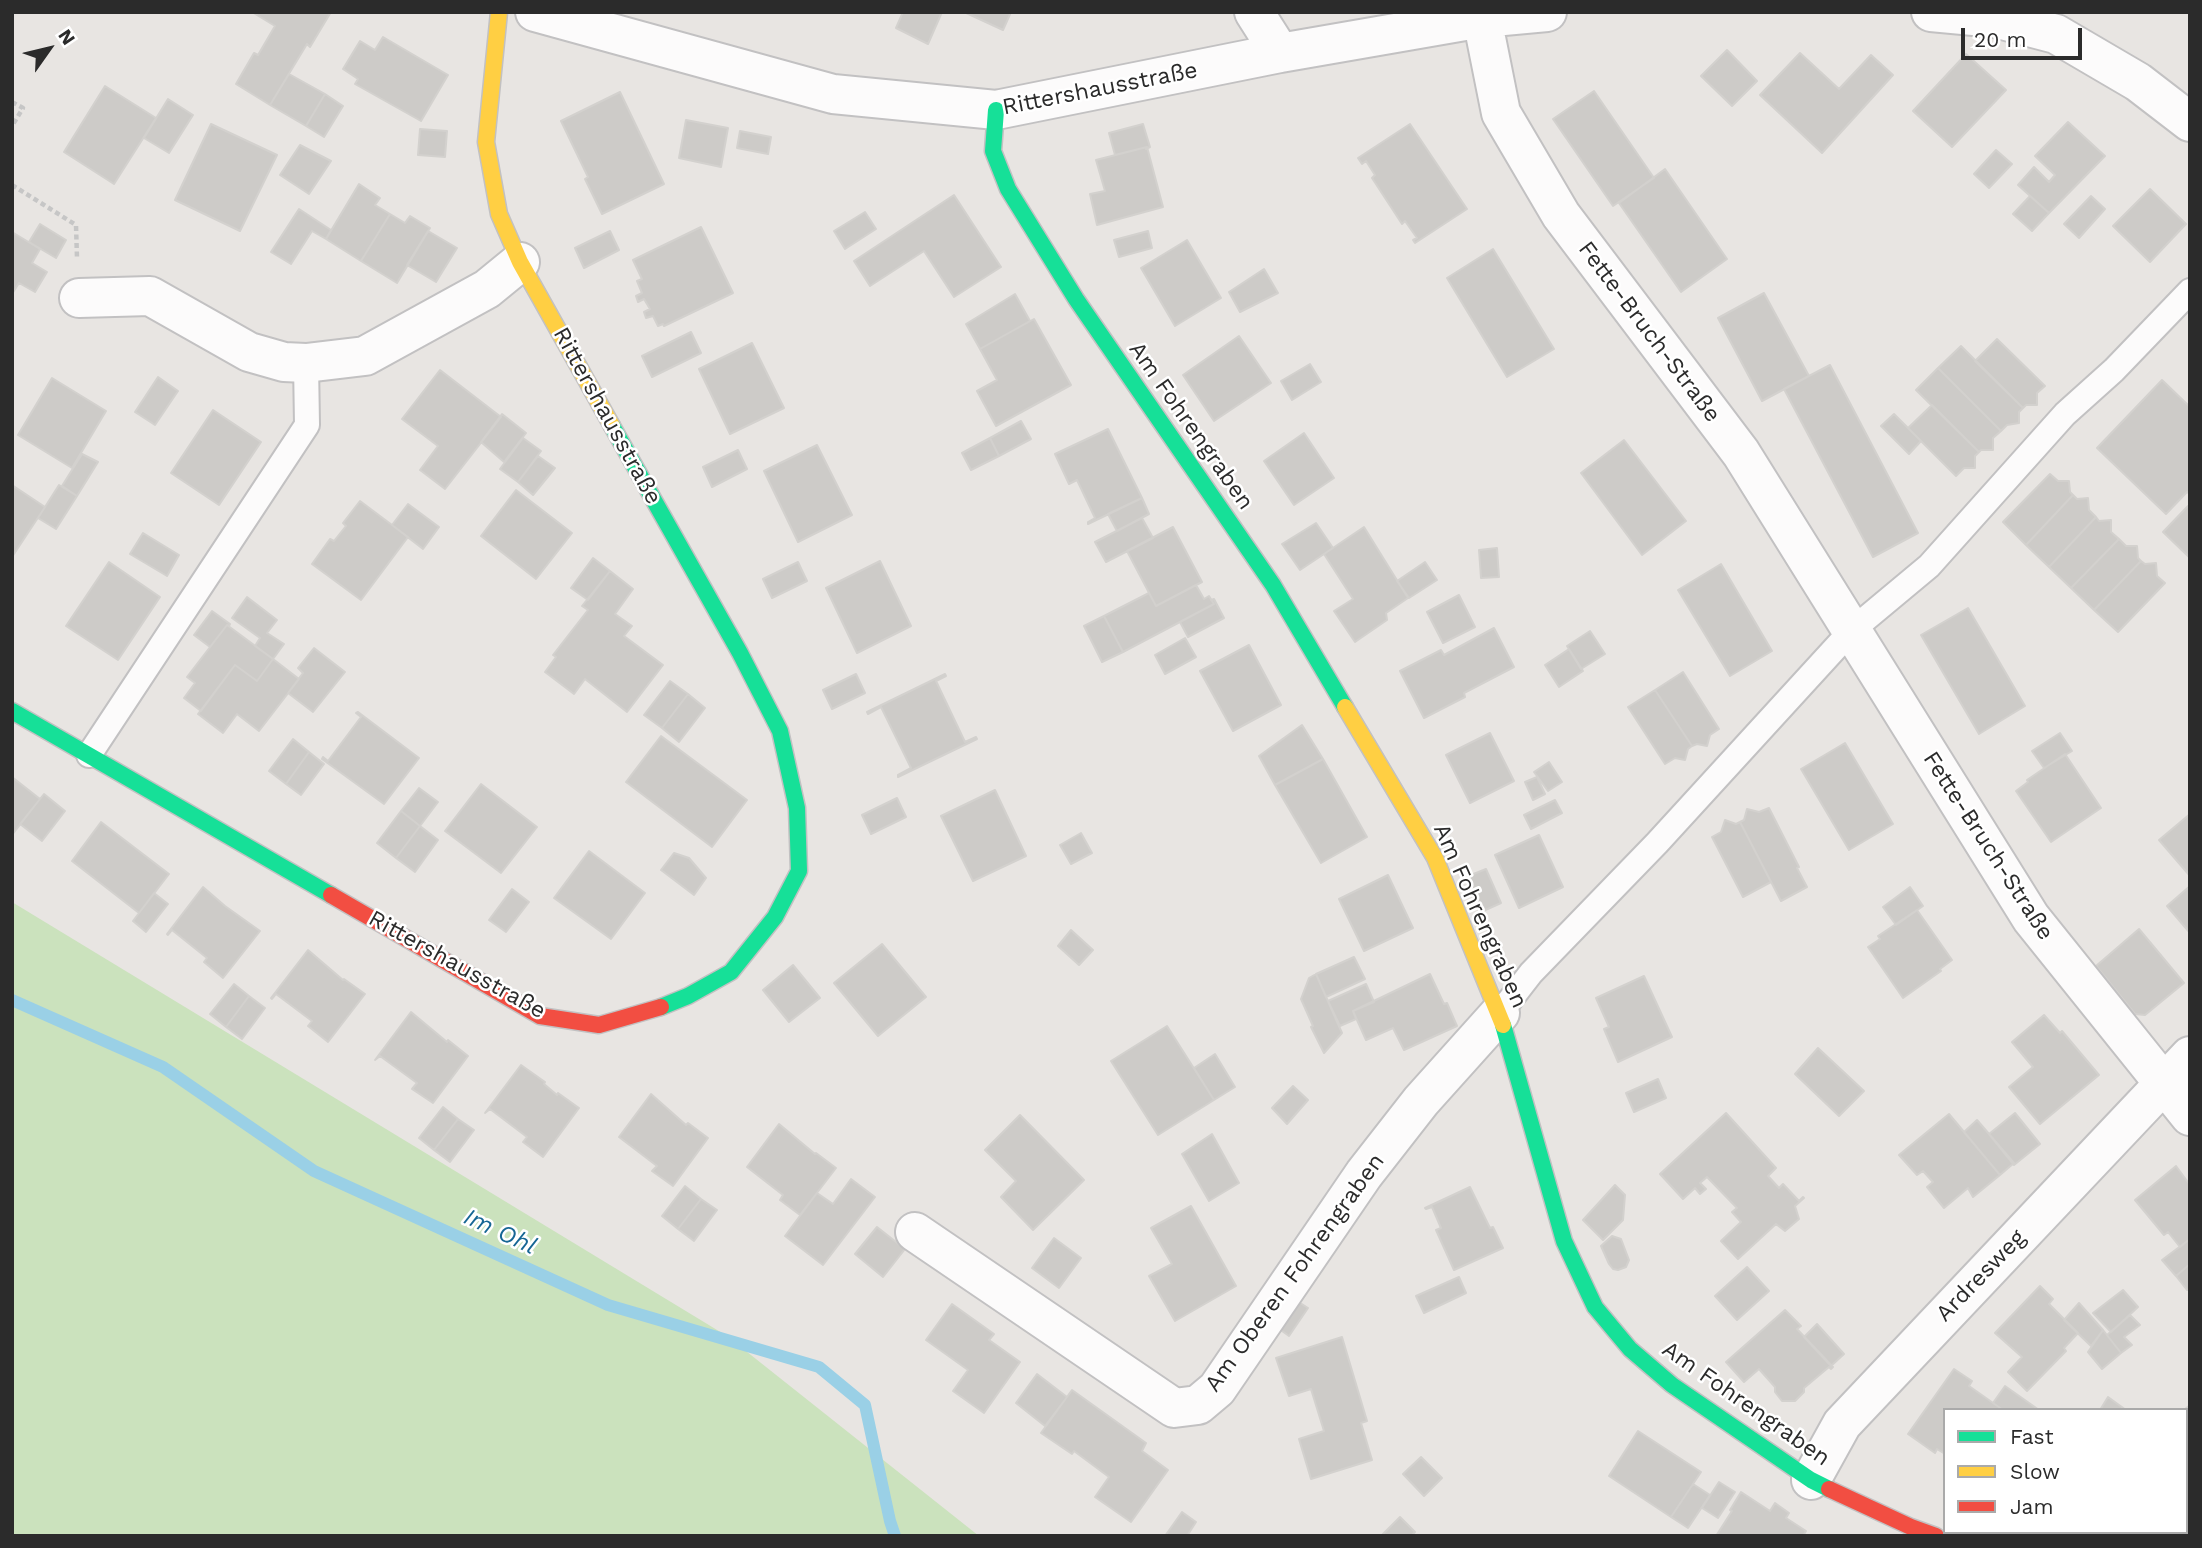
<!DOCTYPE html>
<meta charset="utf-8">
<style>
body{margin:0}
#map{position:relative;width:2202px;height:1548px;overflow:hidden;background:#e8e5e2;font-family:"Work Sans",sans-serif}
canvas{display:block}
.frame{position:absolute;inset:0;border:14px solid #2b2b2b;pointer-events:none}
.legend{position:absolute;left:1943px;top:1408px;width:245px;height:126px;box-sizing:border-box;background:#fff;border:2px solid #aaa;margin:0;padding:9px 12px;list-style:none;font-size:21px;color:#2b2b2b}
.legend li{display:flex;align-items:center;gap:14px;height:35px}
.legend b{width:35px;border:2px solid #aaa}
.north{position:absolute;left:14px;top:14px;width:70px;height:70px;-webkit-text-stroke:5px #fff;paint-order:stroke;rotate:56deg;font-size:19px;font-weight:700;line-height:28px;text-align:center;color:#2b2b2b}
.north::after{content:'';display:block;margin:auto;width:24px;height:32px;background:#2b2b2b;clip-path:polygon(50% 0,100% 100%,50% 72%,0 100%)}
.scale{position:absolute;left:1961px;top:28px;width:121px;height:32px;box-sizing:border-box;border:4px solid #2b2b2b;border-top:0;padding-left:9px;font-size:21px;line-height:24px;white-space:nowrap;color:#2b2b2b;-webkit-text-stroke:5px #fff;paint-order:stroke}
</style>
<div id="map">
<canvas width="2202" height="1548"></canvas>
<div class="frame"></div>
<ul class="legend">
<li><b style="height:9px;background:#16e098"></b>Fast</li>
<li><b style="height:9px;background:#ffcf43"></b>Slow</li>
<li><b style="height:9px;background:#f24e42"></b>Jam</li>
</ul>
<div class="north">N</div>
<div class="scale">20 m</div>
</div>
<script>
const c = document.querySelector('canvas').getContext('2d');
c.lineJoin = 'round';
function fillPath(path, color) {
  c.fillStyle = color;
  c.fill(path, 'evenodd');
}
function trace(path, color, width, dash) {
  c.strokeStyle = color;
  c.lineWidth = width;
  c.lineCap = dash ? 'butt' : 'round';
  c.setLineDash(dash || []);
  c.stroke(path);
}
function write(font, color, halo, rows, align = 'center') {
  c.font = font + ' "Work Sans",sans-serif';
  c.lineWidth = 5;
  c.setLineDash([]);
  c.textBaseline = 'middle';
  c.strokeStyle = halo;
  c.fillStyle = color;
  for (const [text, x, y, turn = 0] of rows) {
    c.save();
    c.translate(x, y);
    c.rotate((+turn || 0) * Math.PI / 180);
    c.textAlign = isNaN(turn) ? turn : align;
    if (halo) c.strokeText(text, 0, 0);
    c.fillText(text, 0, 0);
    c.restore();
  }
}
fillPath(new Path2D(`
 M12,902l715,434 252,200h-967z`), '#cbe2bd');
trace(new Path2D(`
 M12,1000l151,67 151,104 294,134 211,62 46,38 25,116 5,15`), '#9ad0e6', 12);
const building = new Path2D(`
 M252,12h79l-21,35 -3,-3 -37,61 -34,-21 18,-31 4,2 17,-29z
 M903,12h39l-14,32 -32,-16z
 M964,12h47l-8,18z
 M383,37l65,38 -27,46 -66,-37 3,-5 -15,-10 17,-28 15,9z
 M1727,50l30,31 -25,25 -31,-30z
 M1800,53l39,36 32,-34 22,20 -71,78 -62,-58z
 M1966,54l40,36 -54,57 -39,-36z
 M289,74l36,20 -19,32 -36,-21z
 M105,86l51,32 -42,66 -50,-32z
 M1594,91l60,87 -41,28 -60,-87z
 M620,92l44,92 -62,30 -17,-35 3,-2 -27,-56z
 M325,94l18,12 -19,31 -18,-11z
 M168,99l25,16 -24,38 -25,-15z
 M686,120l42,8 -7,39 -42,-9z
 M2068,122l37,34 -56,57 -31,-28 16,-18 15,15 6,-7 -20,-19z
 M211,124l66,31 -37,76 -65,-31z
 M1143,124l7,23 -4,2 1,-2 -32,8 -6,-22z
 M1410,124l57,85 -52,34 -2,-3 4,-2 -12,-17 -3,3 -30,-46 3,-3 -9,-14 -4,3 -4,-6z
 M420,129l27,2 -2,26 -27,-2z
 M740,131l31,6 -3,17 -31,-6z
 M300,145l31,16 -22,33 -29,-19z
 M1147,147l16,60 -66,18 -7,-31 15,-3 -9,-31z
 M1996,150l16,14 -23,24 -15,-14z
 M1665,169l62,90 -46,33 -62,-89z
 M359,184l21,14 -5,7 15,9 -29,47 -35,-22z
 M2150,189l36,35 -36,38 -37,-36z
 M954,195l47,72 -47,30 -30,-46 -54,35 -16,-25z
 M2030,196l19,17 -17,18 -19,-17z
 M2091,196l14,13 -26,29 -15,-14z
 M299,209l32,21 -5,9 -14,-8 -21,33 -20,-12z
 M865,212l11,17 -31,20 -11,-18z
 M390,214l15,9 5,-7 20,12 -33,55 -36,-22z
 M40,224l26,16 -10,18 -27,-16z
 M701,227l32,66 -69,33 -1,-2 -5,2 -5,-10 -7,2 -2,-6 6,-3 -6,-10 -6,3 -2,-6 6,-3 -5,-12 5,-2 -9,-19z
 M428,231l29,17 -21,34 -29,-17z
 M610,231l9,19 -35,18 -9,-20z
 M1148,231l4,17 -33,9 -5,-17z
 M12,232l28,17 -8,14 15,9 -12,20 -16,-9 -7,11z
 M1187,240l34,58 -46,28 -34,-58z
 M1493,249l61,100 -47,28 -60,-99z
 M1264,269l14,24 -38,19 -11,-20z
 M1764,293l45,83 -47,25 -44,-83z
 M1015,294l15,27 -50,28 -14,-25z
 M1034,319l37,66 -75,41 -19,-35 20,-11 -17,-31z
 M691,332l10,21 -49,24 -10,-21z
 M1239,336l32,47 -57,38 -31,-46z
 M1997,339l48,47 -8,7v12h-11l-3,3 -48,-47z
 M752,343l32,65 -54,26 -31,-65z
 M1961,346l62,62 -4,4v11l-12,2 -6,6 -63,-63z
 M1310,364l11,18 -29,18 -11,-19z
 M1830,365l88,168 -45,24 -89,-168z
 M1938,368l63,63 -8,7v12h-12l-2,2 -63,-62z
 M440,370l61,47 -56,72 -25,-19 18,-24 -36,-27z
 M158,377l20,14 -23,34 -20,-13z
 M52,378l54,33 -34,57 -54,-33z
 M2162,380l28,27v87l-3,-2 -21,22 -69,-66z
 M1932,405l47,47 -4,4v12h-11l-8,8 -48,-48z
 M213,410l48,32 -42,63 -48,-32z
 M502,414l24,19 -22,29 -23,-20z
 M1894,414l27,27 -12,13 -28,-28z
 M1021,421l10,18 -32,17 -9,-18z
 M1108,429l34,69 -54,26v-2l7,-4 -18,-38 -8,4 -14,-30z
 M1304,433l30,45 -40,27 -30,-44z
 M523,438l18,13 -23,31 -18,-13z
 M990,438l9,18 -28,14 -9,-17z
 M1624,440l62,81 -44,34 -61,-82z
 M817,445l35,70 -54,27 -34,-71z
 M738,450l9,19 -35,18 -9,-20z
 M82,454l16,8 -21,34 -15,-10z
 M538,456l17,12 -22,27 -15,-13z
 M2050,474l8,7h11l1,11 3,3 -47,50 -23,-23z
 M12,485l33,22 -33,50z
 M59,485l18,11 -21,33 -18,-11z
 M516,490l56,43 -36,46 -55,-43z
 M2073,495l4,4 11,-1 1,12 7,7 -47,50 -23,-22z
 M1142,498l7,16 -32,17 -9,-17z
 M360,501l48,36 -47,63 -49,-36 18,-25 4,2 12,-15 -3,-3z
 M408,504l31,23 -16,22 -31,-24z
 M2188,506l2,2v50l-27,-26z
 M2096,517l3,4 12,-1v12l8,7 -48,49 -22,-21z
 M1142,518l11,20 -47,24 -11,-20z
 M1316,523l17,25 -33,22 -18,-26z
 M1173,527l29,55 -46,24 -29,-55z
 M1364,527l44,71 -22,15 1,7 -32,22 -21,-31 19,-12 -29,-45z
 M143,533l36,22 -12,21 -37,-22z
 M2119,539l7,7h11l1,12 3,3 -47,49 -23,-22z
 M1497,548l2,29 -18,1 -2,-28z
 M593,558l17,13 -22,29 -17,-12z
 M880,561l31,65 -54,27 -31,-65z
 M2141,561l4,3 11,-1 1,13 8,7 -47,49 -24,-22z
 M109,562l51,35 -42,63 -52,-34z
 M798,562l9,19 -35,17 -9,-19z
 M1425,562l12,18 -28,18 -12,-17z
 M1721,564l51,87 -42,25 -52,-86z
 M610,571l23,18 -18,25 17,12 -8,10 39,29 -36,47 -42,-33 -11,15 -29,-22 11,-15 -3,-2 35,-45 -6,-4z
 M1196,585l8,14 5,-3 5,8 -91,48 -19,-36 45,-23 7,13z
 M1459,595l16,32 -32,16 -16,-31z
 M247,597l30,23 -10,13 17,11 -11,15 -18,-13 5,-8 -28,-20z
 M1214,599l10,19 -36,19 -8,-15 34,-18 -3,-4z
 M1968,608l57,98 -46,28 -58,-99z
 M212,611l18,13 -1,2 -2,-1 -17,22 -16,-12z
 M1104,616l19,36 -21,10 -18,-36z
 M227,625l46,34 -16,22 -22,-16 -34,46 -17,-13 11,-15 -8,-6z
 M1494,628l20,39 -50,26 1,4 -41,21 -24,-47 41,-21 3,5z
 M1590,631l15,23 -24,15 -14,-23z
 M1185,638l11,19 -31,17 -10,-19z
 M1249,645l32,60 -48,26 -33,-60z
 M314,648l31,24 -32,40 -25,-19 15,-20 -5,-5z
 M1569,649l14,22 -24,16 -14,-22z
 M273,659l26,20 -40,52 -22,-17 -14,19 -25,-19 37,-49 22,16z
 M1683,672l36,57 -9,6 -3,11 -10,-2 -5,2 -37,-56z
 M856,674l9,19 -33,16 -9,-19z
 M945,674l1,2 -10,5 29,61 11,-5 1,2 -79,38v-2l13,-7 -30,-61 -13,7 -1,-2z
 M670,681l18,13 -26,34 -18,-13z
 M1655,690l37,56 -4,3 -3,11 -10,-2 -10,6 -37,-57z
 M688,694l17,14 -26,34 -17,-14z
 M358,712l61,46 -35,46 -62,-45 1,-2 5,4 33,-44 -5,-4z
 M1302,725l21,34 -48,26 -16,-29z
 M1490,733l24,48 -44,22 -24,-48z
 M2060,733l12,18 -28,17 -12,-17z
 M661,736l86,64 -35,47 -86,-65z
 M293,739l16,13 -23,32 -17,-13z
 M1845,743l48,81 -44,26 -48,-81z
 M309,752l15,12 -23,31 -15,-11z
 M2065,754l36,54 -50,34 -35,-51 12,-9 -1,-2z
 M1323,759l44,78 -46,26 -46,-78z
 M1549,762l13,20 -14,9 -14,-19z
 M12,777l28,22 -28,36z
 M1537,777l8,17 -12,6 -8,-18z
 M481,784l56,43 -36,46 -56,-42z
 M419,788l19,14 -18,24 -19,-15z
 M995,790l31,66 -53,25 -32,-65z
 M44,794l21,17 -23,30 -22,-17z
 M897,798l9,19 -35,17 -9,-19z
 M1555,800l7,13 -31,16 -7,-14z
 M1769,808l30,59 -2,1 10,19 -26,14 -41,-79 4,-2 3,-11 12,3z
 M401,811l19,15 -24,32 -19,-15z
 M2190,814v62l-31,-36z
 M1725,820l11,4 4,-2 31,60 -28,15 -31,-60 9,-5z
 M101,822l68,52 -30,39 -67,-52z
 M420,826l18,14 -23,32 -19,-14z
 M1081,833l11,20 -21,11 -11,-19z
 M1539,835l24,52 -44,21 -24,-53z
 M589,851l56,42 -34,46 -57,-41z
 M674,853l15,5 17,20 -12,17 -33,-25z
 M1486,869l15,34 -20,9 -15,-35z
 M1388,875l25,53 -49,23 -25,-52z
 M2190,886v47l-23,-27z
 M203,887l22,19 35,25 -37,47 -19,-16 3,-4 -35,-28 -4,5 -1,-1z
 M1910,887l13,19 -27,19 -13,-18z
 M512,889l17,13 -23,30 -17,-12z
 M154,893l14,11 -22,28 -13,-11z
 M1917,910l35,50 -12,9 1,2 -38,27 -35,-51 12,-8 -2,-3z
 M2139,929l45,54 -39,32 -10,-1 -39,-48z
 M1071,930l22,20 -14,15 -21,-19z
 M882,944l44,53 -48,39 -44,-53z
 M308,950l35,30 1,-1 21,15 -37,48 -20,-16 4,-5 -36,-27 -4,5 -1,-1z
 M1354,957l11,22 -39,18 -10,-23z
 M793,965l27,33 -31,24 -26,-32z
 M1316,974l26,59 -18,20 -13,-26 2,-1 -12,-27 8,-21z
 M1430,974l14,30 3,-1 10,23 -53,24 -11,-22 -27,12 -13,-29z
 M1644,976l28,61 -54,25 -14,-33 5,-2 -13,-29z
 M234,984l15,12 -23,31 -16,-13z
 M1366,984l8,18 -21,9 3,8 -16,7 -12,-25z
 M249,996l16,12 -23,31 -16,-12z
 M411,1012l36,30 1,-2 20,16 -35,47 -21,-14 5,-6 -37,-27 -5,4z
 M2044,1015l16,18 2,-2 37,44 -59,49 -31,-37 24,-20 -21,-25z
 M1167,1026l47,74 -56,35 -47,-74z
 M1818,1048l46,43 -25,25 -44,-42z
 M1215,1054l20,33 -21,13 -20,-32z
 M521,1065l24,17 -1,2 13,11 1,-2 21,15 -36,49 -20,-15 4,-5 -37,-28 -5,4z
 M1658,1079l8,19 -32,14 -8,-19z
 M1293,1086l15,14 -21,24 -15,-16z
 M651,1094l35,31 2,-2 20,15 -35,48 -21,-15 5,-5 -38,-29z
 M443,1107l15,12 -24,31 -15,-12z
 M1726,1113l50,55 -8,8 11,12 4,-4 16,17 4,-4 1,1 -9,8 4,13 -14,12 -9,-7 -38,35 -17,-18 20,-19 -9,-10 5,-4 -30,-31 -7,6 6,6 -6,5 -5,-6 -12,11 -23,-25z
 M2015,1113l25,31 -26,21 -25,-31z
 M1949,1114l51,61 -27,22 -5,-9 -24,20 -17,-21 6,-5 -10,-11 -6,4 -18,-20z
 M1020,1115l64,65 -51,50 -32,-33 15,-16 -31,-31z
 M458,1119l16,11 -24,32 -16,-12z
 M1977,1120l37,43 -14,12 -36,-43z
 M779,1124l36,30 1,-1 20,15 -36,47 -20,-15 3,-5 -36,-28z
 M1212,1134l27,49 -30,18 -27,-47z
 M2176,1166l14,19v54l-10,8 -12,-15 -4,3 -29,-35z
 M851,1179l24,18 -52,68 -38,-29 32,-43 16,11z
 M1615,1185l10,10 -2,25 -20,20 -20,-20z
 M685,1186l16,13 -23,30 -16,-13z
 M1470,1187l20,41 3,-1 10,21 -49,22 -18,-40 5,-2 -9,-21 -6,2 -1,-1z
 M701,1199l16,11 -23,31 -16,-12z
 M1191,1206l45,80 -61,35 -26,-45 23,-12 -21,-36z
 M877,1227l28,22 -22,28 -28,-23z
 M1612,1236l9,3 8,21 -3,7 -8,3 -5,-1 -4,-5 -8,-18z
 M1054,1238l27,20 -22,30 -27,-20z
 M2190,1239v25l-14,12 -14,-16z
 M2190,1264v25l-3,1 -11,-14z
 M1747,1267l22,24 -32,29 -22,-24z
 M1459,1277l7,16 -42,20 -8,-17z
 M2040,1286l13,13 -4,5 29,29 -14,15 2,3 -39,40 -19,-19 14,-15 -27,-24z
 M2123,1290l15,17 -27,25 -18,-19z
 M1294,1299l14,9 -19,28 -14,-10z
 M2079,1303l24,27 -12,16 -27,-26z
 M952,1304l42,30 -5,6 31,22 -36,51 -31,-22 15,-21 -42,-30z
 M1785,1310l16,16 -4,3 36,38 -2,2 -2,-2 -25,21v4l-9,9h-13l-7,-9v-5l-16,-18 -15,13 -18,-20z
 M2130,1315l10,10 -16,12 8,8 -11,8 -14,-18z
 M1817,1324l27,30 -13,12 -27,-29z
 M2103,1330l18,23 -19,16 -14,-17z
 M1342,1337l25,84 -6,2 11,37 -61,19 -12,-40 25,-8 -13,-42 -22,7 -13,-38z
 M1954,1369l18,12 -3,5 34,24h-58v44l-8,-5 -2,4 -27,-19z
 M1037,1374l30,23 -22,29 -29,-23z
 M2005,1386l34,24h-36l-10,-7z
 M1072,1390l74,53 -4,8 26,19 -37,52 -36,-25 14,-20 -35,-26 -2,3 -31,-21z
 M2108,1397l18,13h-26z
 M2190,1405v30l-4,-4v-21h-2z
 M1638,1431l63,41 -30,45 -62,-41z
 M2186,1431l4,4v25l-4,6z
 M1421,1457l21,21 -18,18 -21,-22z
 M1719,1482l16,10 -17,26 -16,-10z
 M1693,1484l17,11 -22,33 -17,-11z
 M1741,1492l29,19 5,-8 14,10 -3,5 20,13 -3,5h-87l16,-25 -2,-1z
 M1182,1512l14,10 -9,14h-22z
 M1400,1517l15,15 -4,4h-30z`);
fillPath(building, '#cdcbc8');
trace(building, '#d3d1ce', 2);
const lane = new Path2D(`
 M89,755l218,-330 -1,-62
 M1500,1013l31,-40 126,-130 194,-212 78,-65 136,-152 49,-44 76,-79`);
const street = new Path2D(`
 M535,12l298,82 163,16 284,-57 202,-35 65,-6
 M1254,12l26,41
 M1931,12l64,6 61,16 82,48 52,40
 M1482,18l19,95 60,102 180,238 290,465 159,198
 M79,298l71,-2 99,56 35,10 22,1 59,-7 122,-67 33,-27
 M915,1232l259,176 24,-3 19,-16 147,-215 57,-73 79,-88
 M1811,1480l31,-56 348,-368`);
const fast = new Path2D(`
 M996,110l-3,41 15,38 68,110 197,286 72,122
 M612,426l128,227 40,78 17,77 2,63 -24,46 -44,55 -43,24 -27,11
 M12,711l319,184
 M1503,1025l61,216 31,66 35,42 42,36 139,95 18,9`);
const slow = new Path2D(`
 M499,12l-13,130 13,72 21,48 92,164
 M1345,707l90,151 68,167`);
const jam = new Path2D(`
 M331,895l209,121 59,9 62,-18
 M1829,1489l82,38 25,9`);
trace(lane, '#c2c1c2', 28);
trace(street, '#c2c1c2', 42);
trace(fast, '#c2c1c2', 19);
trace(slow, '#c2c1c2', 19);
trace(jam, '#c2c1c2', 19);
trace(new Path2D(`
 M12,102l11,6 -11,18
 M12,185l64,40 1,33`), '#c6c6c6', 4.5, [5, 3.5]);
trace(lane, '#fcfbfb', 24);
trace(street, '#fcfbfb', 38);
trace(fast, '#16e098', 16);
trace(slow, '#ffcf43', 16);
trace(jam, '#f24e42', 16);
write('23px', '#2b2b2b', '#fff', [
 ["Rittershausstraße",1100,89,-11],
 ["Fette-Bruch-Straße",1649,332,53],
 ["Rittershausstraße",607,416,61],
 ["Am Fohrengraben",1191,426,55],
 ["Fette-Bruch-Straße",1988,846,57],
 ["Am Fohrengraben",1480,916,66],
 ["Rittershausstraße",457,965,29],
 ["Am Oberen Fohrengraben",1295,1273,-54],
 ["Ardresweg",1981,1276,-46],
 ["Am Fohrengraben",1746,1404,35]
]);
write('italic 24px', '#166694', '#fff', [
 ["Im Ohl",500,1232,25]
]);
</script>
